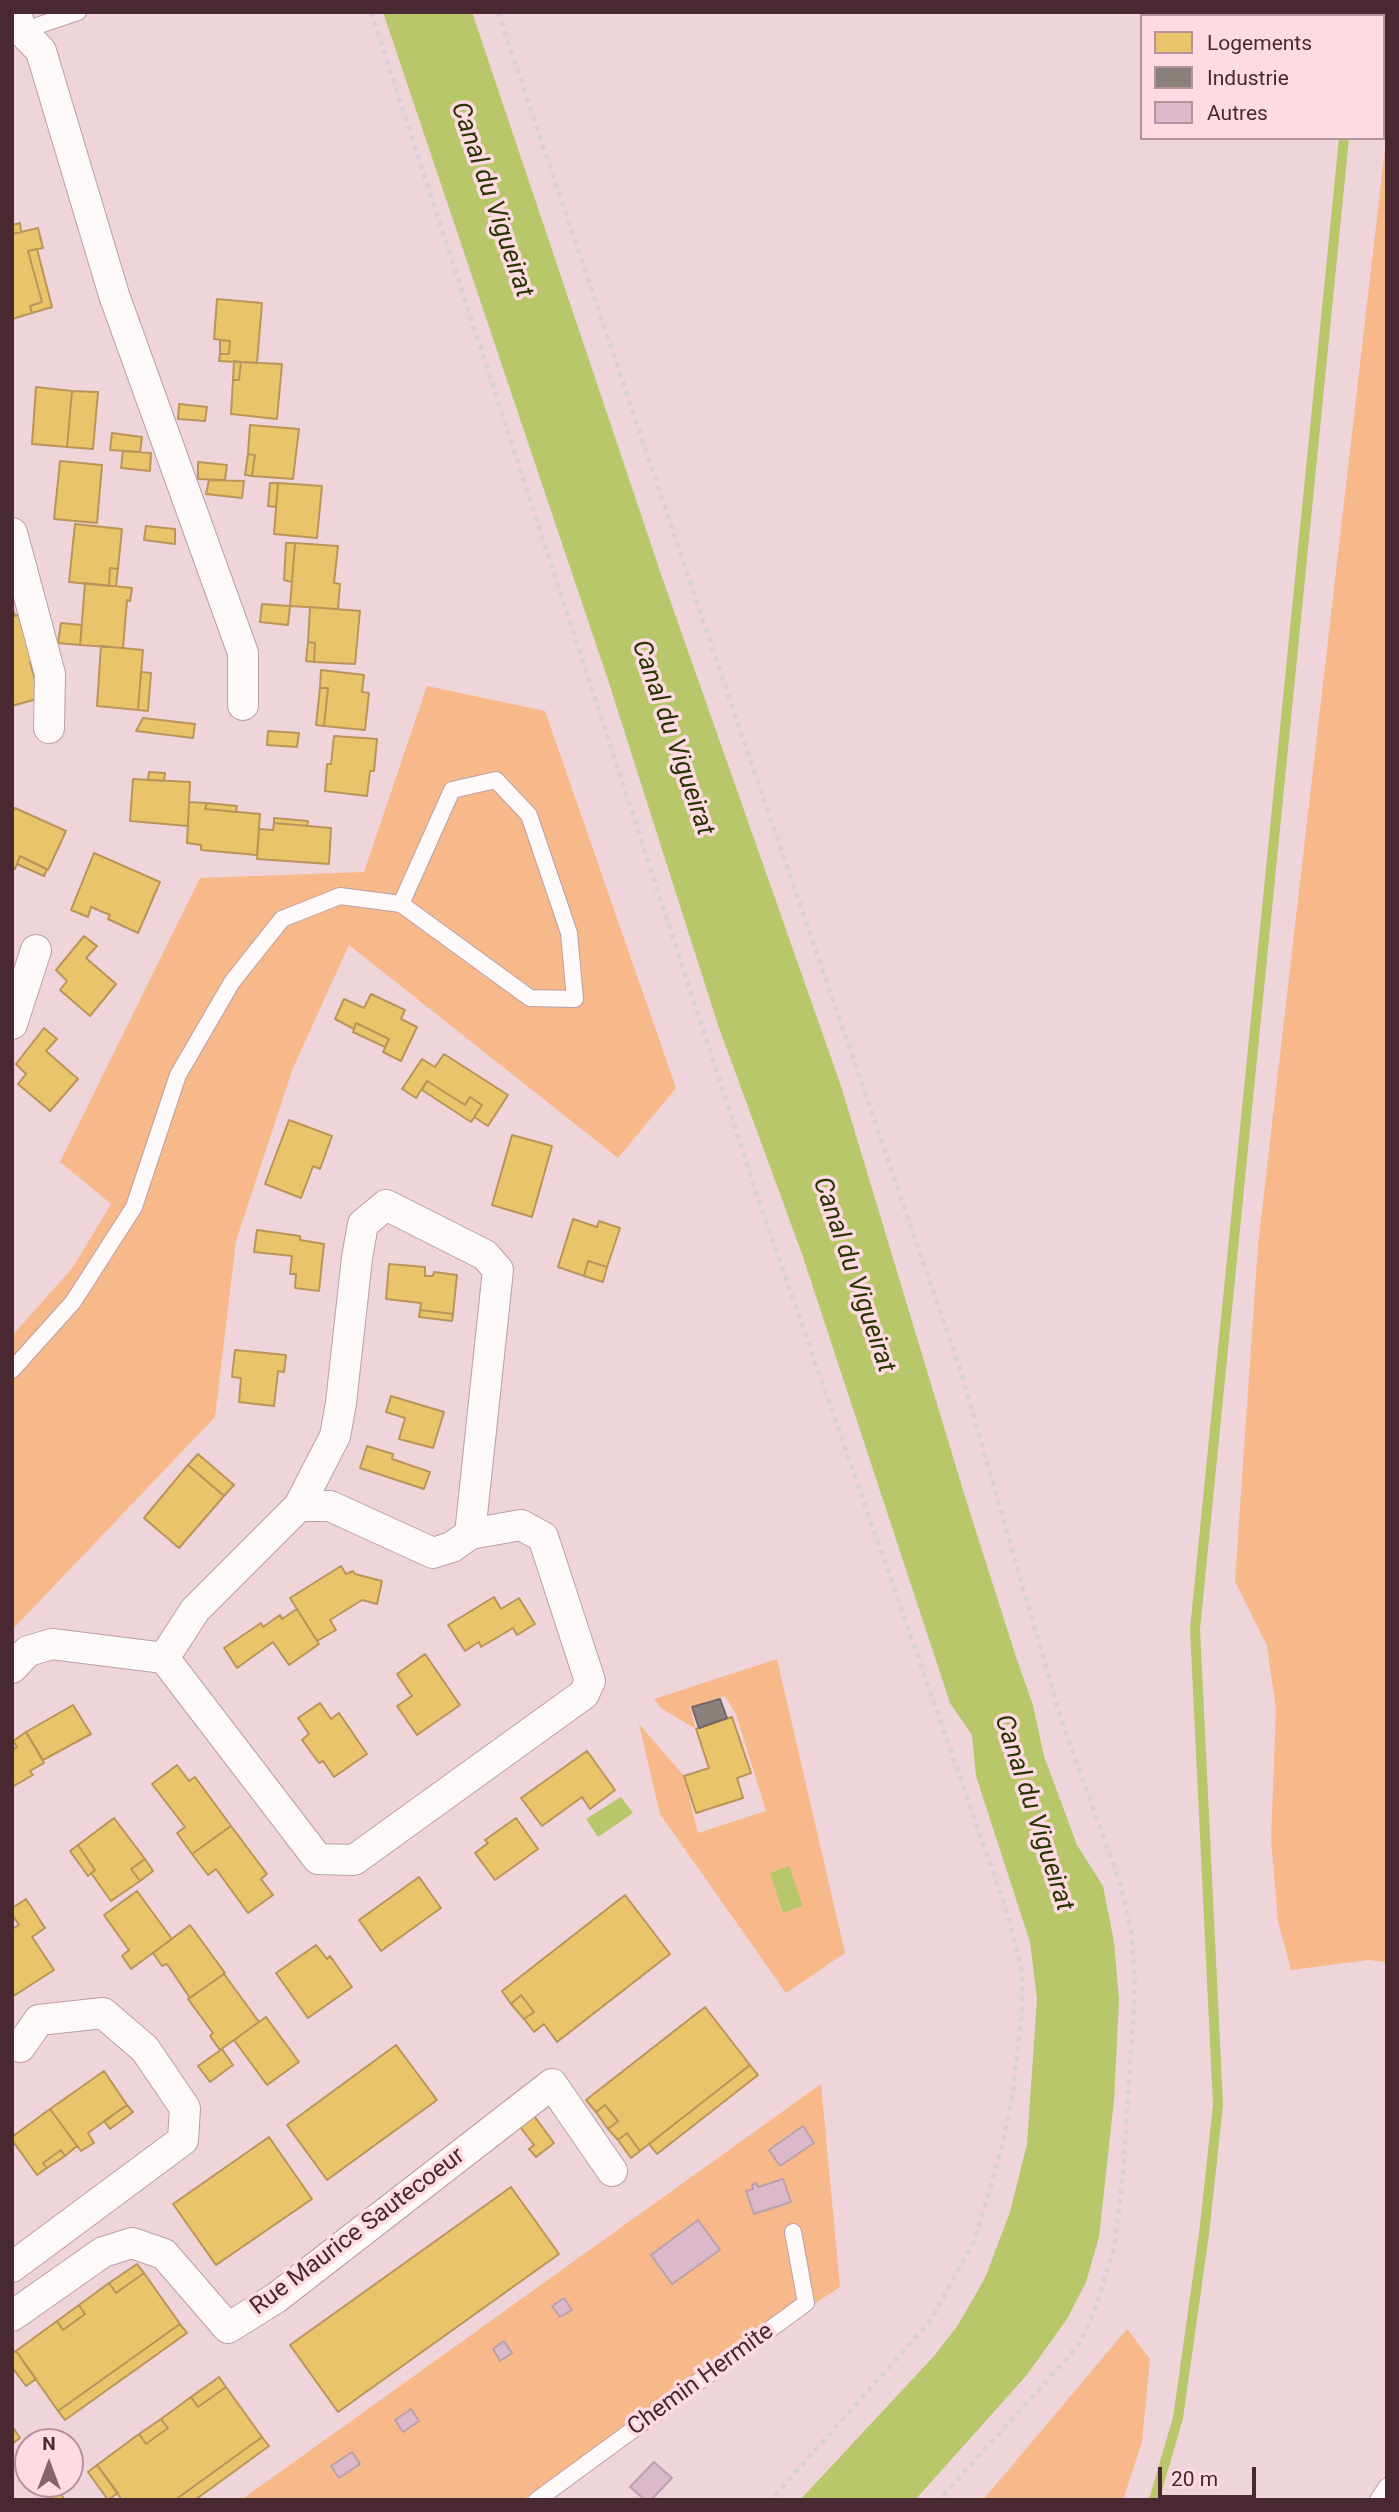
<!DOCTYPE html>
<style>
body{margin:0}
#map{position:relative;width:1399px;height:2512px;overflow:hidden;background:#efd4da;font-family:Roboto,sans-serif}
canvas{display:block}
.frame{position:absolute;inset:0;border:14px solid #492831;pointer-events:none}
.legend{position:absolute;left:1140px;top:14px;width:245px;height:126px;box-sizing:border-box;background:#fedbe3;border:2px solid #b6939c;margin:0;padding:9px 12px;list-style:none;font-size:21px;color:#492831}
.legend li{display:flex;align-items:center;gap:14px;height:35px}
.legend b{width:35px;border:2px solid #b6939c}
.north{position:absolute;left:14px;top:2428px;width:70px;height:70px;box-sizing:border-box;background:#fedbe3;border:2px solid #b6939c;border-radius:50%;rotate:0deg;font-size:19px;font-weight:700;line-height:28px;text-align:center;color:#492831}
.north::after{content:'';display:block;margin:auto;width:24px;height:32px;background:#83646c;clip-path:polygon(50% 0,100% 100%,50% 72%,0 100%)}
.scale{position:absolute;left:1158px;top:2467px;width:98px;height:32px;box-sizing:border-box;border:4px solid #492831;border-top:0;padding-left:9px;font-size:21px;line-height:24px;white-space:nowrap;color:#492831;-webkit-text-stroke:5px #fedbe3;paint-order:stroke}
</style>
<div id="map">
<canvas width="1399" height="2512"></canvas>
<div class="frame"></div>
<ul class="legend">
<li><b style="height:19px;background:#e9c46a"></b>Logements</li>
<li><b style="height:19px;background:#8a817c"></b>Industrie</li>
<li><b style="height:19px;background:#dbb9ca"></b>Autres</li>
</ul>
<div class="north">N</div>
<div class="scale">20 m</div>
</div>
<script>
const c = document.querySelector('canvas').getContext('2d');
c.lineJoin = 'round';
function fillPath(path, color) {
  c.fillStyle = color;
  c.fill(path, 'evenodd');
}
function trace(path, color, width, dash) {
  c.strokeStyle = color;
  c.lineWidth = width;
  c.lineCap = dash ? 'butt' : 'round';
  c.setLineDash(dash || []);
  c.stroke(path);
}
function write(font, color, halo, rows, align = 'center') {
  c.font = font + ' Roboto,sans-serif';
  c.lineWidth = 7;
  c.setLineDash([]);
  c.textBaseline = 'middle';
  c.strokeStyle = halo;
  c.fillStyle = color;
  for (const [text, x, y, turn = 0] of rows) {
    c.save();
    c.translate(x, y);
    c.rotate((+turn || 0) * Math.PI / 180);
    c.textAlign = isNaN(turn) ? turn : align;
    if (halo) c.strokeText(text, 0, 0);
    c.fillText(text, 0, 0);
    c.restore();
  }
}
fillPath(new Path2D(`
 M1387,131v1831l-18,-2 -78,10 -13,-49 -7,-82 5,-130 -9,-63 -32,-65 23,-336z
 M427,686l118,25 131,377 -58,70 -269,-213 -56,123 -57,173 -21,176 -203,213v-294l61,-69 38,-63 -51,-42 140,-284 164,-6z
 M777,1659l68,294 -59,40 -126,-179 -21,-90 45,52 14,57 68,-22 -30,-97 -11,-18 -35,11 6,22 -34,-20 -8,-10z
 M821,2084l19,203 -196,128 -121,85h-282z
 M1127,2329l23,30 -8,83 -19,58h-140z`), '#f7b98a');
fillPath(new Path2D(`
 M383,12h89l191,568 178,506 125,414 51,160 16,45 11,51 33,89 26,41 11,56 5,58 -5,100 -15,137 -13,45 -19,37 -41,57 -111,124h-115l134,-144 24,-31 27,-47 25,-66 17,-68 10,-145 -7,-57 -54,-166 -4,-41 -22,-32 -148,-449 -84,-229 -110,-345z
 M621,1797l12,16 -35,24 -12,-18z
 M789,1866l14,40 -20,7 -13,-40z`), '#b8c76a');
const homes = new Path2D(`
 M20,223l1,9 -9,2v-9z
 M38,228l5,20 -15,3 14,51 -12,4 2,7 -20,6v-85z
 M37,249l15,58 -20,6 -2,-7 12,-4 -14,-51z
 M217,299l45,4 -5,60 -38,-2 1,-7h9l1,-13 -16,-2z
 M220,340l10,1 -1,13h-9z
 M234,361l7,1 -2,18h-6z
 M241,362l41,2 -5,55 -46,-5 2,-34h6z
 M36,387l36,4 -5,56 -35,-3z
 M72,391l26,1 -5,57 -26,-2z
 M179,404l28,3 -2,14 -27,-2z
 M250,425l49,4 -6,50 -41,-3 3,-21 -7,-1z
 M112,433l30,4 -2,15 -30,-2z
 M123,451l28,2 -1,18 -29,-3z
 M248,454l7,1 -3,21 -7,-1z
 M60,461l42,4 -5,58 -43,-4z
 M198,462l29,3 -2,15 -27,-1z
 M209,480l35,1 -2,17 -36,-4z
 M270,483h8l-2,24 -8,-1z
 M278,483l44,3 -5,52 -43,-4z
 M75,524l47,5 -4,40 -8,-1 -1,18 -40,-4z
 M146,526l29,3v15l-31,-4z
 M286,543h9l-3,39 -8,-2z
 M295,543l43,3 -4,37 6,1 -2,25 -48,-3z
 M110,568l8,1 -2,17h-7z
 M85,583l47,5 -2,13 -3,-1 -4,48 -43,-3z
 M262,604l28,2 -2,19 -28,-3z
 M12,607l3,9 6,-2 14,45 -5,3 10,36 -28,8z
 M310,607l50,4 -5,53 -41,-2 1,-19 -7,-1z
 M61,623l21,2 -2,20 -22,-2z
 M308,642l7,1 -1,19 -8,-1z
 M101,646l42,4 -5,60 -41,-4z
 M321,670l43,5 -2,17 7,1 -4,37 -41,-4 4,-38h-8z
 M141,672l10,1 -3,38 -10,-1z
 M320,688h8l-4,38 -8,-1z
 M143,718l52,6 -2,14 -57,-7z
 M268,731l31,2 -2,14 -30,-2z
 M334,736l43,3 -3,32h-4l-3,25 -42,-5 2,-27h4z
 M149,772l16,1 -1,8 -16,-1z
 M133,779l57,3 -2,44 -58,-5z
 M189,802l18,1 -2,6 55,5 -3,41 -56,-5v-5l-14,-2z
 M207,803l30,3 -1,6 -31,-3z
 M15,808l51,23 -18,39 -28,-14 -5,13 -3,-2v-54z
 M274,818l34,3 -1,5 -33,-3z
 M274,823l57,5 -2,36 -72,-5 2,-30 14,1z
 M94,853l66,29 -22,51 -30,-14 2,-4 -19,-8 -3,10 -17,-7z
 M20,856l27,13 -3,7 -27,-12z
 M84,936l13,10 -11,12 30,26 -26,32 -30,-26 7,-9 -11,-11z
 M371,994l34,16 -4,9 16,8 -16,34 -18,-9 6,-13 -33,-16 -2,6 -19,-10 9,-20 20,9z
 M356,1023l33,16 -4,8 -32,-15z
 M44,1028l13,11 -11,12 32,28 -28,32 -32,-27 8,-10 -10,-10z
 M444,1054l64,41 -20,31 -14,-9 8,-12 -12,-8 -5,8 -38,-24 -11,17 -14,-9 20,-30 13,8z
 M427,1081l38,24 5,-8 12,8 -11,17 -49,-32z
 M289,1120l43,16 -12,33 -7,-3 -12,32 -36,-14z
 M512,1135l40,11 -20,71 -40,-12z
 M573,1219l24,8 2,-6 21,7 -13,39 -19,-6 -4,15 -26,-9z
 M257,1230l43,6v4l24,4 -5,47 -24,-3 1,-14h-6l2,-18 -38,-4z
 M588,1261l19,6 -4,15 -19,-6z
 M389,1264l36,3v9h8l1,-4 23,3 -4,39 -33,-4 1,-7 -35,-4z
 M420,1310l33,4 -1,7 -33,-4z
 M235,1350l51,5 -2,17 -6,-1 -4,35 -35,-4 2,-24 -9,-1z
 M391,1396l53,16 -11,36 -34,-9 6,-21 -19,-6z
 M367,1446l26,8 -1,5 38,13 -6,17 -64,-21z
 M198,1454l36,31 -10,11 -36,-31z
 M188,1465l36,31 -45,52 -35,-30z
 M341,1566l5,8 7,-3 2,3 27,7 -5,23 -15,-4 -32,20 6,10 -19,11 -27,-43z
 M494,1597l7,12 18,-11 16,26 -18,11 -4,-7 -32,19 -2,-5 -14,9 -17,-26z
 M297,1609l22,35 -30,21 -16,-23 -36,26 -13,-20 37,-25 2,4 17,-12 2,4z
 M425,1654l35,51 -43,30 -20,-29 15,-10 -15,-22z
 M320,1703l11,16 8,-6 28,41 -33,23 -11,-16 -4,2 -17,-23 7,-6 -11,-16z
 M73,1705l18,29 -48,26 -17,-28z
 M732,1717l19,56 -14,5 6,20 -47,15 -12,-37 25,-8 -13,-39z
 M26,1732l18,31 -14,8 3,4 -21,12v-37l5,-3 -4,-6z
 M587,1751l28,39 -25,19 -8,-12 -40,29 -21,-28z
 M177,1765l12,16 6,-4 36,49 -39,28 -15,-21 8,-6 -33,-43z
 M114,1818l31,41 -14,10 9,12 -29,20 -20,-28 4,-3 -17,-25z
 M516,1818l22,31 -43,31 -20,-27 13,-10 -3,-3z
 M231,1826l36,48 -6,5 12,16 -25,18 -32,-44 -8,6 -16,-21z
 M78,1845l17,25 -7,6 -18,-25z
 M145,1859l8,12 -13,10 -9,-12z
 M419,1877l22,31 -60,43 -22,-31z
 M137,1891l35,48 -41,30 -9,-13 7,-6 -25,-35z
 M625,1895l45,59 -113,88 -13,-18 -10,8 -10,-13 10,-7 -13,-17 -10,9 -9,-13z
 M26,1899l19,29 -13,9 22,33 -42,27v-68l7,-4 -7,-11v-6z
 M190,1925l35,48 -35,25 -23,-34 -5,2 -9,-13z
 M316,1945l11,14 3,-3 22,31 -44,31 -32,-45z
 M224,1974l35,48 -39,28 -10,-14 3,-3 -25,-34z
 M521,1995l13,17 -10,7 -13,-15z
 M705,2007l45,58 -110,86 -13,-18 -9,7 -10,-11 10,-8 -13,-16 -9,7 -10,-12z
 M266,2017l33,45 -32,23 -33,-45z
 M396,2045l41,55 -110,80 -40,-55z
 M222,2049l11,16 -23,17 -12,-16z
 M750,2065l8,10 -101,79 -8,-10z
 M104,2071l23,34 -39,28 6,10 -13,8 -31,-42z
 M127,2105l6,7 -23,17 -6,-8z
 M605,2105l13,16 -10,8 -12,-17z
 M50,2109l27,37 -12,10 -4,-6 -18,13 4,5 -10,7 -25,-35v-3z
 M532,2113l22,30 -18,14 -7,-8 5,-4 -16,-21z
 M627,2133l13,18 -9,7 -13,-18z
 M269,2137l43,62 -96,66 -43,-61z
 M61,2150l4,6 -18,12 -4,-5z
 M511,2187l48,67 -221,158 -48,-67z
 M137,2264l7,9 -28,20 -7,-10z
 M144,2273l36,51 -122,87 -42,-60 41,-30 6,9 22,-16 -6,-9 30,-22 7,10z
 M79,2305l6,9 -22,16 -6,-9z
 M180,2324l7,9 -122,87 -7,-9z
 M16,2351l20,28 -10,7 -14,-19v-14z
 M219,2377l7,10 -28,20 -7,-10z
 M226,2387l36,50 -87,63h-53l-25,-35 42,-31 7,10 22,-16 -7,-9 30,-22 7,10z
 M161,2419l7,9 -22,16 -7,-10z
 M12,2426l8,12 -8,6z
 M262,2437l7,9 -74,54h-20z
 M97,2465l21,28 -10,7 -20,-28z
 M59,2492l6,8h-17z`);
fillPath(homes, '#e9c46a');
trace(homes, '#b99559', 2);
const industry = new Path2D(`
 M720,1699l7,19 -28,10 -7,-21z`);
fillPath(industry, '#8a817c');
trace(industry, '#766666', 2);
trace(new Path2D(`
 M1357,16v-4
 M1154,2500l24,-82 26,-184 14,-129 -23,-476 149,-1491`), '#b8c76a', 10);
const building = new Path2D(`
 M803,2126l11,17 -34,23 -11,-16z
 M783,2179l8,23 -37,12 -8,-23 7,-2 -1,-4 4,-2 2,4z
 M698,2220l22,30 -48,34 -21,-29z
 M564,2298l8,12 -12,7 -8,-11z
 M504,2341l8,12 -12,8 -7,-12z
 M411,2409l8,12 -16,11 -8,-12z
 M352,2452l8,12 -21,14 -8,-12z
 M654,2462l18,16 -21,22h-6l-15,-13z`);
fillPath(building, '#dbb9ca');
trace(building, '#b9a0ab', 2);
const lane = new Path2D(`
 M22,31l56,-19
 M12,1370l61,-68 61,-95 44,-132 54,-93 50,-63 58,-23 61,8 129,94 45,1 -6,-66 -40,-118 -33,-35 -44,10 -51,114
 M537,2500l269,-197 -13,-71
 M1378,2500l9,-14`);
const street = new Path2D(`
 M15,12l7,19 19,20 73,244 129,358v52
 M12,533l38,141 -1,54
 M12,1024l24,-74
 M299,1506l36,-70 6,-33 16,-145 6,-34 23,-19 99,50 13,15 -28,264
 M12,1668l16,-17 24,-7 112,14 154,201 36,1 230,-166 6,-13 -47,-144 -22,-12 -51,9 -18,13 -19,6 -103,-47h-31l-104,104 -31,48
 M12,2267l171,-127 2,-32 -40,-59 -42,-36 -64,7 -19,27
 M12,2316l91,-64 29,-9 32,11 64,74 48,-30 276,-214 60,87`);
trace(lane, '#ba9fa6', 18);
trace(street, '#ba9fa6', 32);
trace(new Path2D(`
 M371,12l388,1189 248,711 15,60v38l-9,82 -12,59 -26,88 -44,81 -160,180
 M498,12l241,715 221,642 101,350 60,167 11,50 3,52 -12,186 -9,74 -19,62 -17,36 -139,154`), '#d8d0d2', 4.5, [5, 5]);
trace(lane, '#fdf9f9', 16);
trace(street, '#fdf9f9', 30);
write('24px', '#492831', '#fedbe3', [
 ["Rue Maurice Sautecoeur",358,2232,-37],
 ["Chemin Hermite",701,2380,-36]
]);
write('italic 26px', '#283500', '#fedbe3', [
 ["Canal du Vigueirat",491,200,71],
 ["Canal du Vigueirat",672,738,71],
 ["Canal du Vigueirat",853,1275,71],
 ["Canal du Vigueirat",1033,1813,72]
]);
</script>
